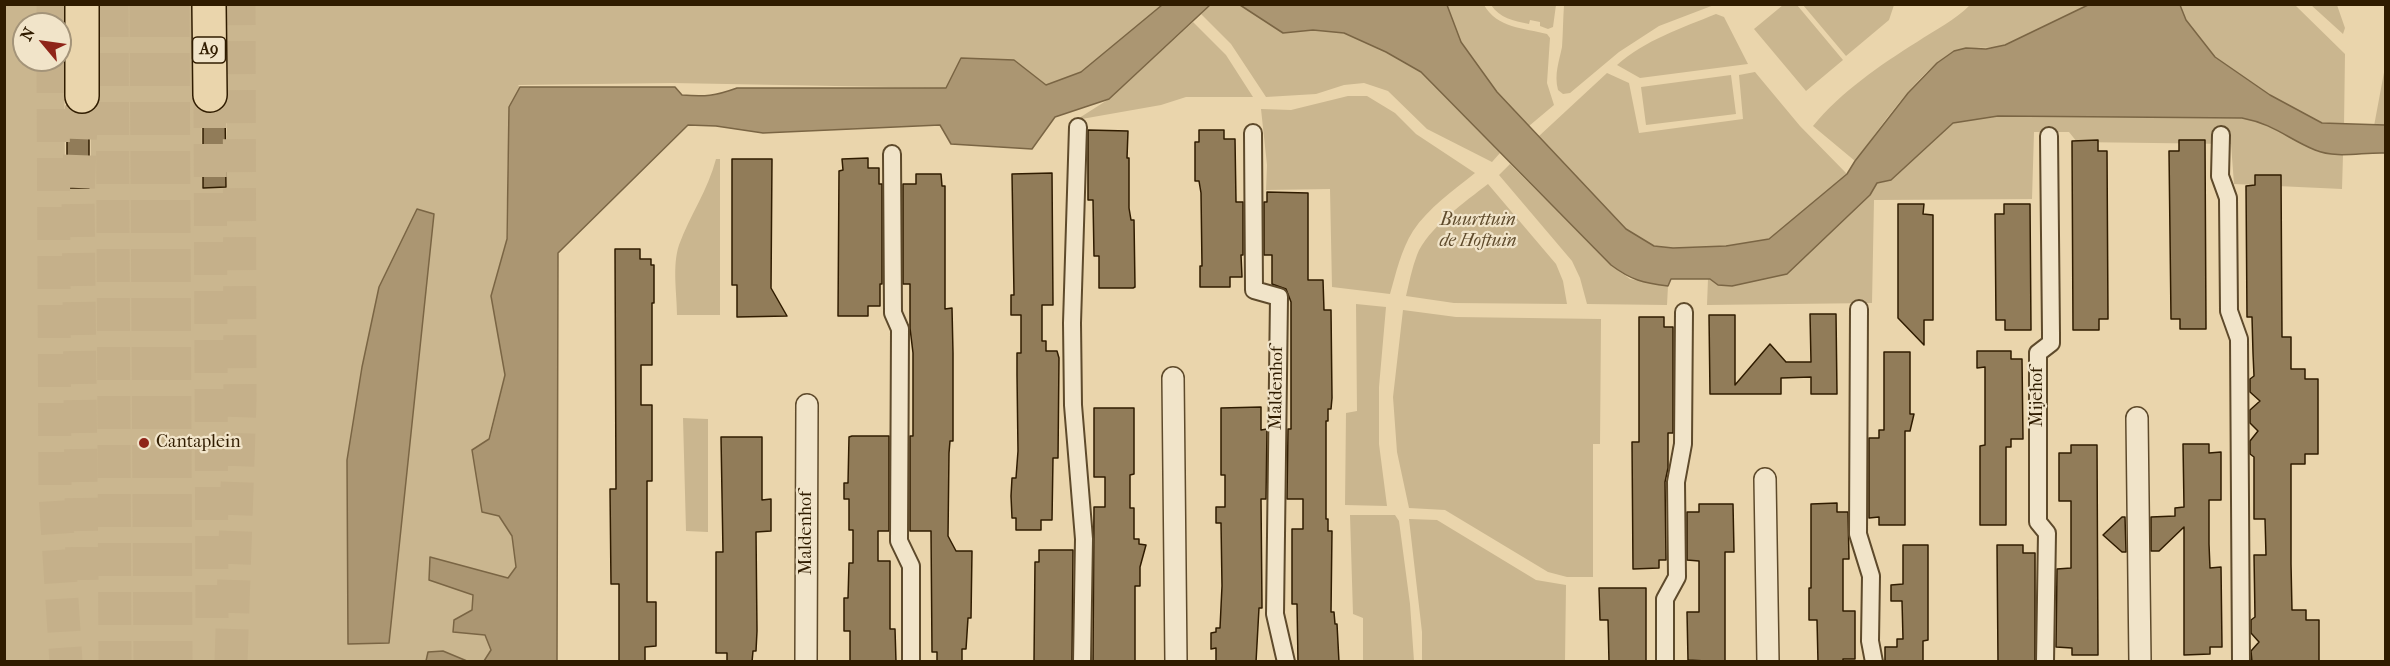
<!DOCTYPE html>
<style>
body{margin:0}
#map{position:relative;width:2390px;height:666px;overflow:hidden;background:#ead5ac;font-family:"IM FELL French Canon",serif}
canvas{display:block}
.frame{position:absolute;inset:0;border:6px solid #301c00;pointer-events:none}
.north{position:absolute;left:12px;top:12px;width:60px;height:60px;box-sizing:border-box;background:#f1e4c9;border:2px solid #a49479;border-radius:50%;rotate:299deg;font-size:16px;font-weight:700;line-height:24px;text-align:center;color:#301c00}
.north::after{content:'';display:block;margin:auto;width:21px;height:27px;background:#8f2418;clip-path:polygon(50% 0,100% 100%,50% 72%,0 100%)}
</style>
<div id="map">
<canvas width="2390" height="666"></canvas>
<div class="frame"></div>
<div class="north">N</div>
</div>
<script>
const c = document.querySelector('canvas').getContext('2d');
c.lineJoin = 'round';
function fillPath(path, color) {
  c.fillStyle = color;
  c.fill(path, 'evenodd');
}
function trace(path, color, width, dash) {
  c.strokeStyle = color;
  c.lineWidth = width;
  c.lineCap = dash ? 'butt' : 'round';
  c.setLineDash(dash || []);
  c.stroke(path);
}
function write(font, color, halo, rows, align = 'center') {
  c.font = font + ' "IM FELL French Canon",serif';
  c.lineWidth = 4.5;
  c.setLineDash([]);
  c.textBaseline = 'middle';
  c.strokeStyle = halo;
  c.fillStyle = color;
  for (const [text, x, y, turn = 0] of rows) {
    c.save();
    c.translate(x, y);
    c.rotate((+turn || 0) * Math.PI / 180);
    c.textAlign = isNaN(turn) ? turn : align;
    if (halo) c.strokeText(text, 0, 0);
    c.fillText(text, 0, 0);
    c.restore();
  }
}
fillPath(new Path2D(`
 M4,5h60l1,183h26l-1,-183h111l1,183 25,-1v-182h935l-81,67 -35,13 -32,-25 -68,28 -274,-5 -154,2 2,2 -11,21 -3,134 -15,54 14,79 -17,64 11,77 13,20 4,31 -8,11 -78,-20 29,31 14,6 -1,15 -18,10v12l31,3 6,15 -7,12 -17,-1 -24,-10 -15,1 -2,10 -421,-1zM24,24h36v36h-36z
 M1210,5h30l43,28 30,-3 31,3 42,19 35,20 79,81 -8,9 -65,-33 -39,-38 -24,-8 -20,2 -28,9 -50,3 -35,-53 -30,-30z
 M1447,5h37c13,23 40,23 63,29l3,4 -3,45 7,22 -25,21c-24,-26 -50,-51 -68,-82 -6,-12 -10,-27 -14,-39z
 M1491,5h65l-3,22 -5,2 -8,-3v-4l-10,-2 -1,4c-16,-3 -29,-6 -38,-19z
 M1564,5v-1l150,1 -55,21 -40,26 -49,41 -7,1 -5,-4c-4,-16 1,-28 4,-43 1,-14 1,-28 2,-42z
 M1783,5h14l46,55 -37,31 -52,-62z
 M1803,5h91l-5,15 -43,36z
 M1970,5h118c-19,13 -64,36 -87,41 -15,4 -36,-1 -49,6 -36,22 -71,75 -97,109l-42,-35c28,-34 67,-61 104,-84 18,-12 38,-22 53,-37z
 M2180,5h115l50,49 -1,72 -22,-3 -52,-28 -55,-38 -29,-37z
 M2311,5h26l8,23 -2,6z
 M1716,14l8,3 24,47 -108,14 -23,-13c28,-25 65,-37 99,-51z
 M1193,22l33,33 27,42h-67l-25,8 -85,15 33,-21z
 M2385,67v58l-11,1z
 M1755,72l45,54 47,48 -78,65 -43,7 -53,2 -19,-2 -28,-17 -87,-93 68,-63 22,10 10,50 104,-14 -4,-44z
 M1731,75l5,39 -90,11 -5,-38z
 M1348,96h19l28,17 21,21 59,39c-21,17 -47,35 -62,58 -12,19 -17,42 -23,63l-58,-7 -2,-98 -64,1 1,-25 -6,-56 30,1z
 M1998,116l244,2 21,4 53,29 27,4 -1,34 -108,-5 -3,-40 -154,-2 -8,-10h-35l-2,67 -158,1 -2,103 -165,2 1,-26 79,-6 83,-78 7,-12 14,-3 62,-57z
 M716,159h4v156h-43c0,-21 -5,-49 2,-70 11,-30 29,-55 37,-86z
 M1510,164l101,101 19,14 38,7 -1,19 -80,-1 -7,-26 -8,-17 -73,-86z
 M1488,184l68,80 7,17 4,23 -113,-1 -48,-7c3,-13 6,-28 11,-41 10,-26 49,-54 71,-71z
 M1356,304l30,3 -7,80v57l8,62 -42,-1 1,-92 11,-2z
 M1403,310l53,7 145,2 -1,125h-7v133h-26l-19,-5 -103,-62 -36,-2 -12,-56 -4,-55z
 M683,418l25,1v113l-22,-1z
 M1350,515h45l4,6 11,83 4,57h-51v-43l-10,-4z
 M1409,519l28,1 99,60 30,5 -1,76h-143v-29z`), '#cab68f');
const water = new Path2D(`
 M1162,5h48l-101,94 -54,18 -23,32 -81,-5 -11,-19 -177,8 -47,-7 -28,-1 -130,128 -1,408h-73l7,-11 -6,-15 -32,-3 1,-12 18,-10 1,-15 -44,-15 1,-23 78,21 8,-11 -4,-31 -13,-20 -17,-4 -10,-62 17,-11 16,-64 -14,-79 16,-57 2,-132 11,-20h155l7,8c23,2 33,1 55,-7h209l15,-30 53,2 32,25 35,-13z
 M1240,5h207l14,37 36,50 129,137 28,17 19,2 53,-2 43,-7 78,-65 8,-13 53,-68 29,-30 17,-12 12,-3 20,1 19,-4 83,-40h92l6,15 29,37 55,38 52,28 63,2v28c-23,-1 -48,6 -70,-3 -27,-11 -41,-26 -73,-32l-244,-2 -45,7 -62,57 -14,3 -7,12 -83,79 -55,12 -14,-1 -8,-6h-39l-3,7c-25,-3 -37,-6 -57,-21l-190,-193 -35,-20 -42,-19 -31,-3 -30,3z
 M417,209l17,5 -45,429 -41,1 -1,-184 15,-93 17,-80z
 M443,651l24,10h-41l2,-9z`);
fillPath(water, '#ab9672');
trace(water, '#7a6544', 1.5);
const building = new Path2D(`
 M225,105l1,82 -23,1v-76l8,2 8,-3z
 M67,106l6,6 8,3 8,-2v75h-22z
 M1088,130l40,1 -1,27h2v50l2,12h3l1,67 -2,1h-34v-32h-5l-1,-56h-5z
 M1199,130h25v9h11l1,63h7v53h-2l1,22h-12v10h-30v-21h2l-1,-73 -2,-12h-4v-39h4z
 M2098,140v11h9l1,168h-9v11h-26l-1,-189z
 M2179,140h26l1,189h-26v-10h-9l-2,-168h10z
 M868,158v10h11v16h3v100h-2v22h-12v10h-30l1,-145 4,-1 -1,-11z
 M732,159h40l-1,129 16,28 -50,1v-32h-5z
 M1052,173l1,132h-11v36h4v10h11l2,7 -1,100h-5l-1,62h-11v10h-25v-12h-4l-1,-22 1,-18h4l2,-27 -1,-76v-22h4v-38h-10v-20h3l-2,-121z
 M916,174h25l1,12h3v123l7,-1 1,45v88h-3l-1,12 -1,83 8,15h16l-1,67h-3l-2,31h-4v13h-25v-10h-5l-1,-121h-21v-95h3v-83l-3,-25v-44h-7v-100h13z
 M2255,175h26l1,162h9v32h14v10h13v75h-13v10h-14v100l1,46h14v10h13v42h-67l-1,-11 8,-9 -8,-9v-13l4,-3 -1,-62h12l-1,-36h-11v-62l-4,-3v-13l8,-10 -8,-8v-13l10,-9 -10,-9v-13l4,-3 -1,-23 -1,-36h-5l-1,-131 9,-1z
 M1267,192l41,1v87h15l1,30h7l1,88 -1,11h-3v12h-2v98h2v12h4l-1,81h3l1,12h2l2,38h-41l-1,-58h-5v-75h11v-30h-16l1,-70h3v-127l-5,-13 -14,-5v-29h-8v-53h3z
 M1898,204h26l-1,10 10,1v105h-9v25l-26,-27z
 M2004,204h26l1,126h-26v-10h-9l-1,-106h9z
 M615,249h25v10h11v6h3v38h-2v62h-11v40h11v76h-5v121h9v44l-11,1v15h-26v-78h-8l-1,-95h6z
 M1810,314h26l1,80h-26v-17l-30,1v16h-71l-1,-79h26v70l35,-41 16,18h25z
 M1639,317h25v10h9v106h-5v35l-3,14 1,78h-7v8l-26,1 -1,-127h7z
 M1977,351h34v8h11l1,80h-12v8h-5v78h-26v-79l5,-1v-78l-8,1z
 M1884,352h26v62h4l-4,17h-5v94h-26v-8l-10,1v-80h10v-8h5z
 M1261,407v23l6,-1 -1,70h-5l1,109h-3l-3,54h-40v-14l-5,1v-16l5,-1v-4h4l2,-42 -1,-63h-5v-16h9v-32h-4v-67z
 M1094,408h40v66l-4,1v33h4v31h5v5l7,1 -6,22v19h-5v76h-42l1,-155h11v-30h-11z
 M852,436h37v95h-11v30h12v68h5l1,33h-46v-31h-6v-33h4l1,-35h4v-33h-4v-31h-5v-16h4l1,-46z
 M721,437h41v63l9,-1v32l-15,1 1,99 -1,20h-3l-1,11h-25v-9h-11v-101h7z
 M2183,444h26v9l12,-1v48h-12v44l1,24 11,-1 1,80h-12v7l-26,1v-128l-25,24h-8v-34l24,-1v-8l9,-1z
 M2071,445h26l1,210h-26v-7l-16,-1 1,-78 14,-1v-67h-12v-48h12z
 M1837,503v9h11l1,47h-6v52h12v48h-12v3h-25l-1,-42h-8v-32h2v-84z
 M1699,504h34l1,48h-9v110l-37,-2 -1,-48h12v-51l-12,-1v-48h12z
 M2122,517h3l1,35h-4l-19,-17z
 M1903,545h25v95l-5,1v21h-38v-15h12v-8h6l-1,-38h-11v-16l12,-1z
 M1997,545h26v8h12v109h-37z
 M1039,550h34l-1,112h-38l1,-100h4z
 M1599,588h47v74h-37l-1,-42h-8z`);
fillPath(building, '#917c59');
trace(building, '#301c00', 1.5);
trace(new Path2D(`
 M53,4v20
 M112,4l3,658
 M146,4l4,658
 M173,4l3,658
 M53,60l2,433 11,169
 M210,95l2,529
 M82,580l-4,-384 4,-100
 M231,662l9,-261 -1,-397`), '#c5b08a', 33, [33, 16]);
const pedestrian = new Path2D(`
 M1078,127l-6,196 1,82 11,134 -2,123
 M1253,133l1,157 25,7 -4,317 11,48
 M2221,135l-1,41 8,22 1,113 10,28 2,323
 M892,154l1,159 7,16 -1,212 12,25v96
 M1859,309l-1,225 13,42 -1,65 4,21
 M1665,662v-63l12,-22 -1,-95 7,-38 1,-132
 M2045,662l2,-129 -9,-11v-169l13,-10v-9l-2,-198`);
const minor = new Path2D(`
 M1173,378l3,284
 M2137,418l3,244
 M1765,479l3,183
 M806,662l1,-257`);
const motorway = new Path2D(`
 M82,4v92
 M209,4l1,91`);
trace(pedestrian, '#5e4a2b', 20);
trace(minor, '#5e4a2b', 24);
trace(motorway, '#301c00', 36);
trace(pedestrian, '#f1e4c9', 16);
trace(minor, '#f1e4c9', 21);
trace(motorway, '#ead5ac', 33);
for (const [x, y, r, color] of [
 [144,443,6,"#8f2418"]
]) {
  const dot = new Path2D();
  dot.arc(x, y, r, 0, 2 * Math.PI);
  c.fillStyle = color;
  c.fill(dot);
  trace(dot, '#f1e4c9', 2);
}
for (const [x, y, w] of [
 [209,50,33]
]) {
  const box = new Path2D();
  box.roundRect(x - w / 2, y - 13, w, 26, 4.5);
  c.fillStyle = '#f1e4c9';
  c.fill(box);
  trace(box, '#301c00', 1.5);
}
write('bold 16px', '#301c00', null, [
 ["A9",209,50]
]);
write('italic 18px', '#5e4a2b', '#f1e4c9', [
 ["Buurttuin",1478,221],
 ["de Hoftuin",1478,242]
]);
write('18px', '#301c00', '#f1e4c9', [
 ["Maldenhof",1277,388,-89],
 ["Mijehof",2038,397,-90],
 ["Maldenhof",807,533,-90]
]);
write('18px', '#301c00', '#f1e4c9', [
 ["Cantaplein",156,443]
], 'left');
</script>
